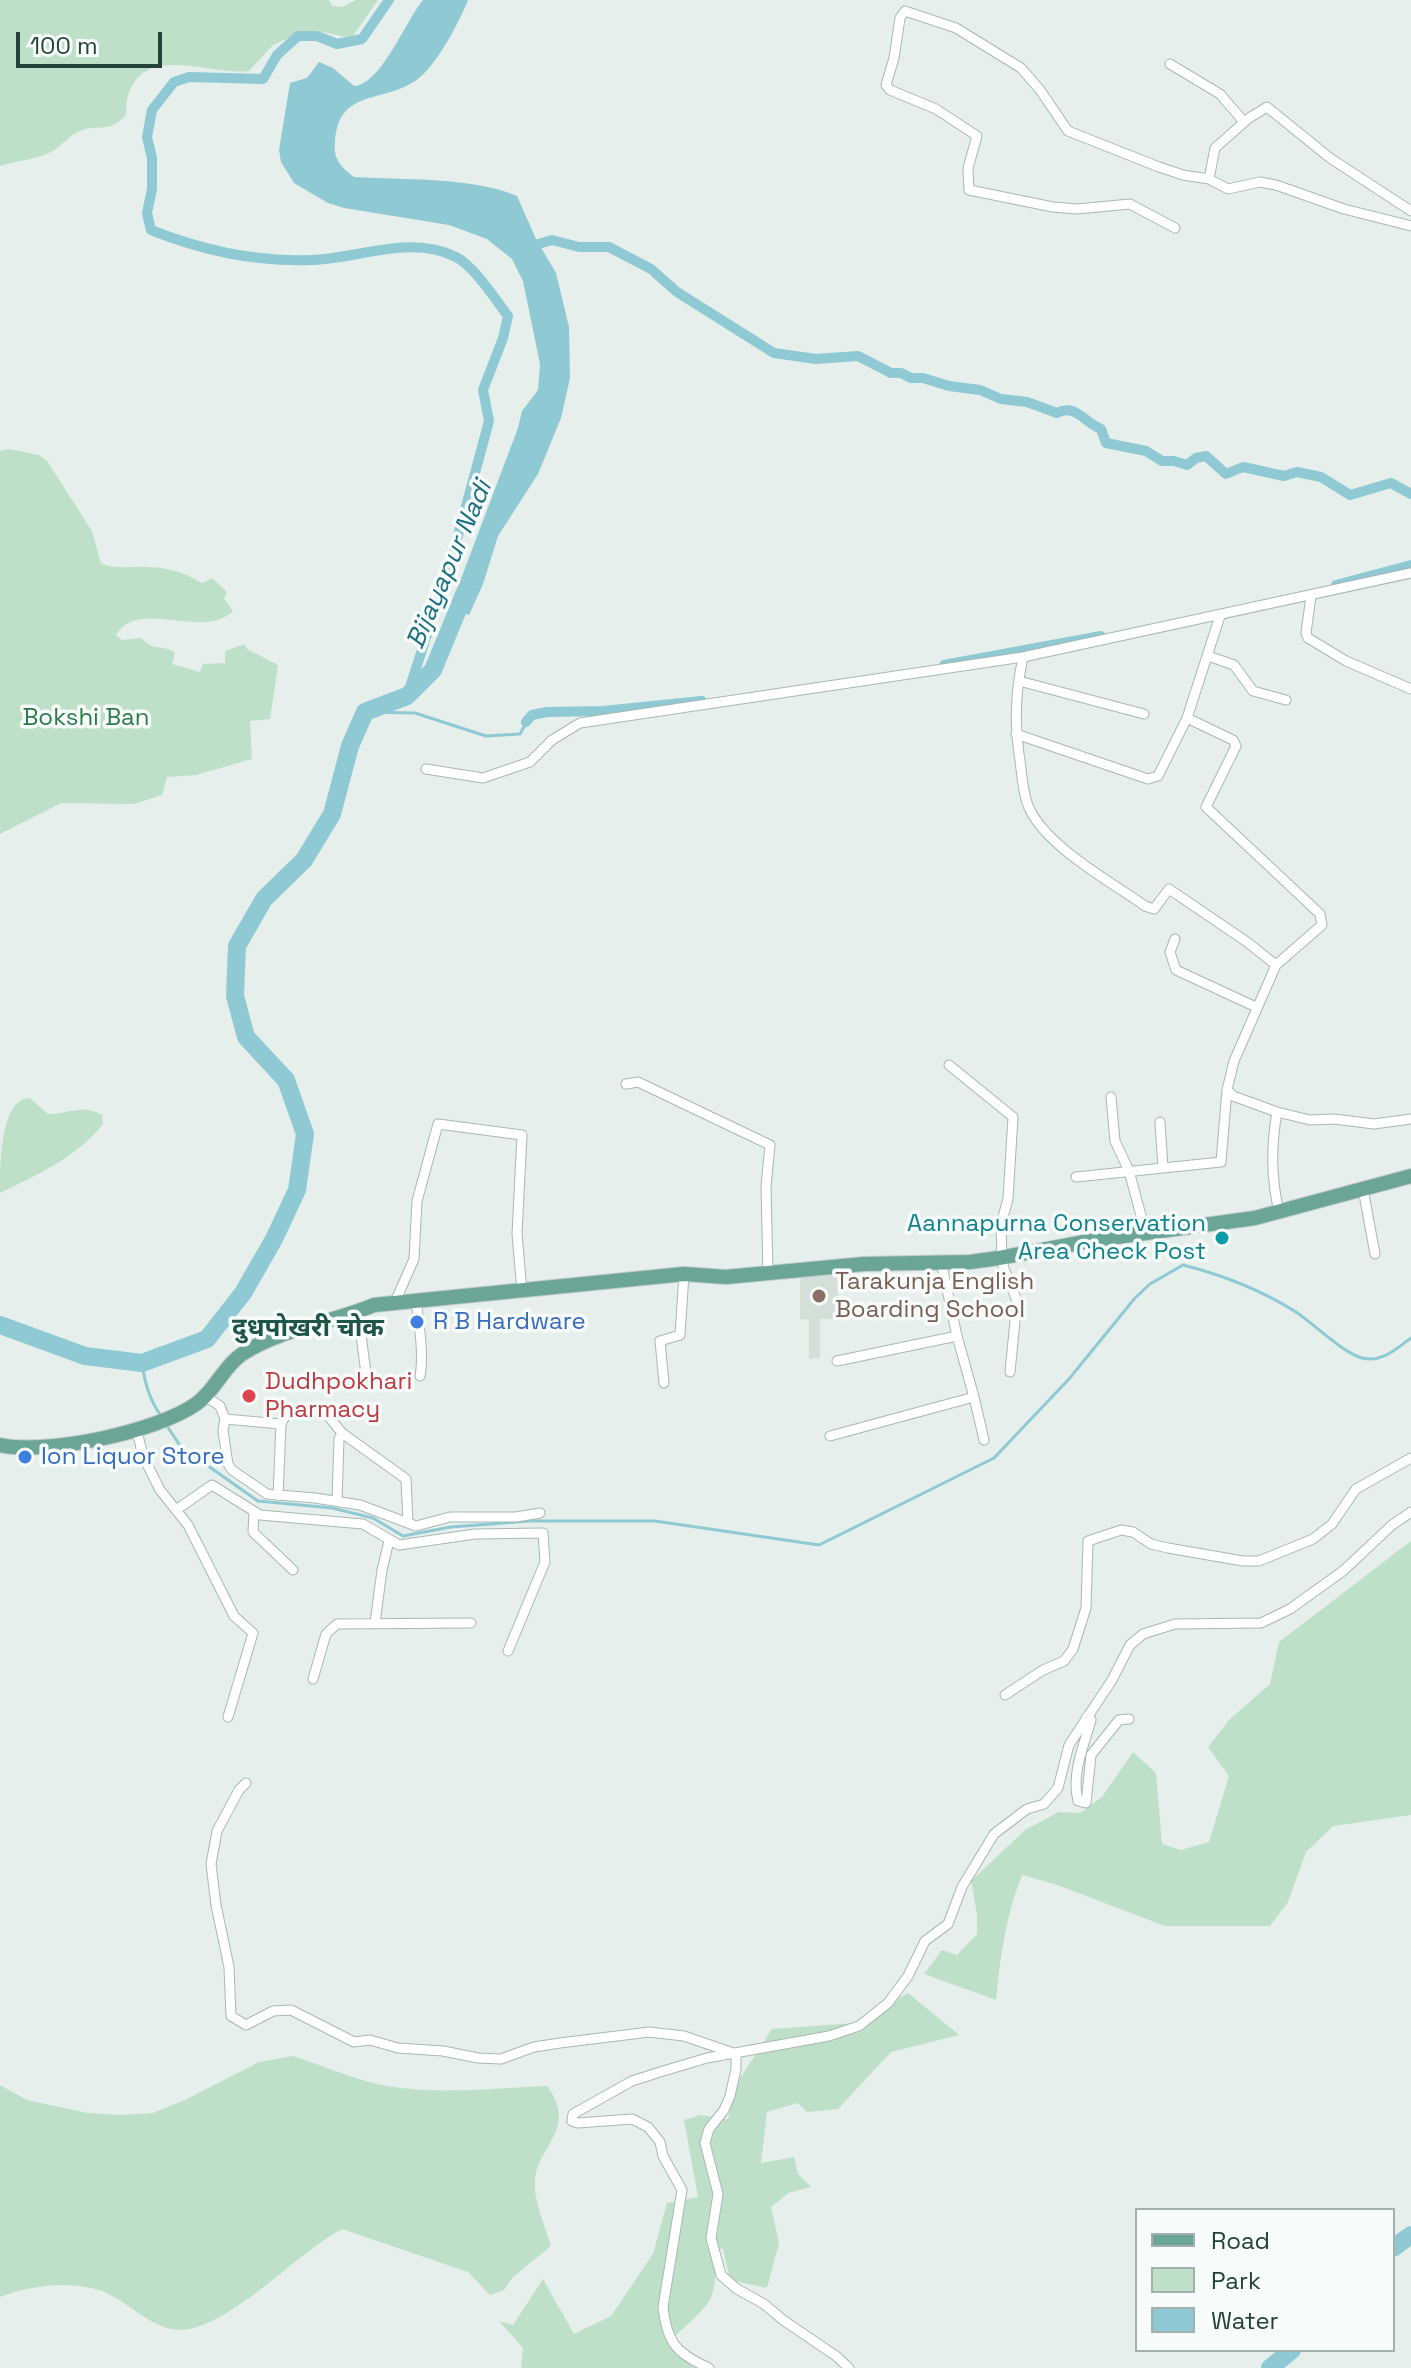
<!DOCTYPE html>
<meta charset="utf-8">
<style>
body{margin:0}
#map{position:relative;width:1411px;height:2368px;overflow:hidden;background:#e6efeb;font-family:"Space Grotesk",sans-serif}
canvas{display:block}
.legend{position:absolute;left:1135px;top:2208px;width:260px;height:144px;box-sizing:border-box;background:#f7fbf9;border:2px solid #a3b1ad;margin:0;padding:10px 14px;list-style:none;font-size:24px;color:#24423a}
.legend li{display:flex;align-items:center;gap:16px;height:40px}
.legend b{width:40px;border:2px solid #a3b1ad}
.scale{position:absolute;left:16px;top:32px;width:146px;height:36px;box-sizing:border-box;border:4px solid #24423a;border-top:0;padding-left:10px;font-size:24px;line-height:28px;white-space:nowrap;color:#24423a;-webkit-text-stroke:6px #f7fbf9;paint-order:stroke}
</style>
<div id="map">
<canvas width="1411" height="2368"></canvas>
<ul class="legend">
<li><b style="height:10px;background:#6aa596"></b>Road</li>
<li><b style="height:22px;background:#bfe0c8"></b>Park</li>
<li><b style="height:22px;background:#8ec9d4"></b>Water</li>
</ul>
<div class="scale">100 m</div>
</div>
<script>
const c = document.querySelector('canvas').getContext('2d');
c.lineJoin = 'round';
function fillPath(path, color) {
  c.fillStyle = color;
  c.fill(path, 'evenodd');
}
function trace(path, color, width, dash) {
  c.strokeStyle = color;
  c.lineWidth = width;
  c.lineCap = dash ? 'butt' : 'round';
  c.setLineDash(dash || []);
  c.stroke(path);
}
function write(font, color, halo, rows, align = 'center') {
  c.font = font + ' "Space Grotesk","Noto Sans Devanagari",sans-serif';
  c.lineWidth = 7;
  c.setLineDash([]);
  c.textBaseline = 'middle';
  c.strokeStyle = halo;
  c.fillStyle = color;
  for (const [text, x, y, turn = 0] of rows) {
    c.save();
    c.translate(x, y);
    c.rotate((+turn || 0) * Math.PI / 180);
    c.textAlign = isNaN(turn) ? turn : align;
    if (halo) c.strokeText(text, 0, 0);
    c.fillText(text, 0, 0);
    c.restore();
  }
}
fillPath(new Path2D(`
 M800,1274h39l-3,45h-16v39l-11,1v-39l-9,-1z`), '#d4dfda');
fillPath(new Path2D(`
 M0,0h329l3,6 10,1 14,-7h22l-25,36 -8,1 -27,-6 -19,2 -26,12 -24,26c-37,5 -106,-29 -121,25 -2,5 -1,13 -2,19 -19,20 -27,8 -46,16 -13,5 -19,17 -31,22 -16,7 -33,8 -49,13z
 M9,449l30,6 8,6 45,70 9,32c14,7 31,3 46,4 19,0 39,6 55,16l10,-5 15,14 -3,6 9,13c-31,30 -94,-14 -117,24l6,5 19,-2c14,14 20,6 34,14l-3,12 28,8 3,-8 22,-1v-12l20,-7 2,5 31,16 -8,54 -20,2 2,38 -56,16 -29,2 -5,18 -28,9 -73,-1 -61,31v-383z
 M30,1098l18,16c20,0 36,-11 54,1l1,9c-26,33 -66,51 -103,69 0,-27 0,-95 30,-95z
 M1411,1541v274l-78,11 -27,26 -18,50 -18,24h-105l-108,-41 -35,-10c-16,40 -22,82 -26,125l-72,-26 18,-24 15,5 20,-21v-20l-6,-33 54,-51 34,-18 21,1 22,-16 31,-45 23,21 6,71 19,6 28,-8 20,-66 -21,-29 21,-27 41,-36 9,-42z
 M908,1993l51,42 -68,17 -53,57 -31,3 -9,-9 -31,9 -6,51 33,-6 4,17 13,13 -23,6 -17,14 8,36 -12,45 -37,-8 -7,-31 -10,-1c8,55 -5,56 -42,92l38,28h-188l2,-20 -24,-27 14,4 30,-46 31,55 37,-18 42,-62 14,-51 31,-6 -14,-77 16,-5 28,4 9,-36 35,-54 83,-6z
 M293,2056c31,10 62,24 94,30 51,9 108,2 160,0 31,42 -8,59 -12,93 -2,21 10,47 16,67l-38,31 -9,13 -14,5 -22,-23 -126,-43c-46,25 -102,88 -152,100 -34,7 -59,-27 -88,-38 -32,-11 -71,-6 -102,6v-212l27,15 61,13 32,2 33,-2 32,-13 74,-38z`), '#bfe0c8');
fillPath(new Path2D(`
 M423,0h45c-8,21 -31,64 -49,78 -34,27 -80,8 -84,64 -2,17 6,25 19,35 48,3 120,0 163,19l19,43 20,34 13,54 1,51 -9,40 -23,56 -40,62 -15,48 -14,31 -19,-7 68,-180 4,-17 16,-21 2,-26 -17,-83 -11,-22 -25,-20 -38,-14 -105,-17 -16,-5 -34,-20 -13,-21 -2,-12 11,-67 17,-5 12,-16 14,6 21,18c27,-1 52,-66 69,-86z`), '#8ec9d4');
trace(new Path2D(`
 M365,712l50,1 71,23 34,-2 6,-11
 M142,1363c3,20 7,36 19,53
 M165,1423l16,24 77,54 74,7 41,10 30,18 48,-9 79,-6h125l164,24 175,-87 75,-79 66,-81 15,-14 33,-19c40,10 78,25 113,47 18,12 46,40 66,46 20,5 34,-9 49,-20`), '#8ec9d4', 3);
trace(new Path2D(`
 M389,0l-27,39 -25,5 -20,-8h-19l-21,19 -14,24 -74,-2 -15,5 -22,28 -5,27 5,21v31l-5,24 4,17c50,20 106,32 160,30 47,-1 99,-26 145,-3 18,9 39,42 52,59l-5,22 -20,52 6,31 -37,137 -45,138
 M528,247l24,-7 27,7h30l42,22 26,23 97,61 42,6 42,-3 33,17h10l10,5h12l26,8 31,4 21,9 26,3 30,11c18,-10 28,10 44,16l5,14 40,8 16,10h12l13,4 9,-7 10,-2 20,18 17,-7 41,9 13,-4 24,5 29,18 41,-12 20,11
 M1336,585l75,-20
 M944,665l157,-29
 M526,722l6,-7 15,-3 56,-1 99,-10`), '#8ec9d4', 10);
trace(new Path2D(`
 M0,1325l85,31 57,7 65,-24 36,-46 31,-54 23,-49 8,-56 -19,-54 -40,-43 -11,-41 2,-50 27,-47 40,-39 28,-46 18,-68 15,-34 42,-16 26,-26 33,-80
 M1393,2248l18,-13
 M1270,2368l22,-18`), '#8ec9d4', 18);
const street = new Path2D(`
 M1170,64l50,30 24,28
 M1209,179l19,10 32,-7 16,3 68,24 67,17
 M1175,228l-45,-24 -53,5 -24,-2 -84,-17 -1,-22 9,-32 -41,-27 -46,-19 -4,-5 8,-27 6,-40 5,-7 51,17 65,40 19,22 28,41 91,36 24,8 26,4 6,-31 34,-30 18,-11 63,51 81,53
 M1311,596l-5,37 2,5 38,23 65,28
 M1208,656l26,9 19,26 33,9
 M1023,657c-7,32 -9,64 -4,97 3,17 3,38 10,54 18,39 81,73 116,98l9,3 15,-20 78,53 29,23 -42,96 -7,29 6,6 44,16c-6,35 -6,65 2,100
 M1019,681l125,33
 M1187,718l33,-102
 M1016,734l132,45 10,-3 29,-58 46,22 3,6 -30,61 114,107 2,11 -46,40
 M426,769l57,9 47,-16 22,-22 28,-17 443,-66 388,-84
 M1175,939l-5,13 6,18 80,37
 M949,1065l64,52 -5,82 -7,25 1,34
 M626,1084l12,-2 132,63 -4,41 2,87
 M1111,1097l4,44 14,30 17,63
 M1277,1112l33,8 24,-1 40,5 37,-5
 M1160,1122l3,46
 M1076,1177l145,-15 6,-72
 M1363,1189l12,65
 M1004,1257l-1,9 14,35 -7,71
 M416,1301c3,22 8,54 4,75
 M395,1302l19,-43 3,-58 21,-77 84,11 -5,99 5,57
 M350,1315l10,11 6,48 2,5 14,6
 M837,1361l120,-25
 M664,1383l-4,-42 20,-6 4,-61
 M205,1396l15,10 5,13 56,5 5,-10 39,-2 17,21 64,46 2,44
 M974,1397l10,43
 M225,1419l-2,12 5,33 4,6 35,24 48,4 45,7 56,21 34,-9h66l24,-4
 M137,1431l6,25 17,34 28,35 46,91 19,17 -25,84
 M830,1436l144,-39 -17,-61 -16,-75
 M278,1496l3,-72
 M337,1501l2,-62 3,-6
 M176,1510l36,-25 48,30 103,9 36,21 76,-11 68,-1 2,29 -37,89
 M254,1512l-1,20 40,38
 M375,1623l7,-53 7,-29
 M313,1679l13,-45 11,-10 134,-1
 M1005,1695l38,-25 21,-9 9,-12 13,-41 2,-67 33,-11 12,2 18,12 17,4 75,13h16l54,-22 19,-15 24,-35 55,-31
 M1086,1718l5,2c-7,26 -20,53 -13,81l8,2 5,-48 28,-35 10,-1
 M246,1783l-7,7 -22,41 -6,33 5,41 13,62 2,49 15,9 27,-14 18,-1 63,32 16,-2 28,8 45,3 35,7 23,1 33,-12 26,-4 89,-11 35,4 52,18v15l-6,27 -6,14 -15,19 -4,14 13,51 -7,44 10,37 16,14 27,15 19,16 53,36 13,12
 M709,2368c-32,-14 -42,-25 -46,-61l19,-117 -19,-34 -3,-14 -12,-15 -16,-8 -54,4 -6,-2 1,-7 59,-33 28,-9 47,-14 122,-22 30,-10 29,-23 20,-27 17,-35 23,-17 14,-37 32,-53 33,-25 17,-5 14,-16 11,-43 43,-65 18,-35 13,-11 32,-10 86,-1 29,-14 53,-38 49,-46 19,-13`);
const primary = new Path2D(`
 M0,1445c47,10 156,-13 196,-41 19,-13 27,-37 46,-50 40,-26 90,-31 132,-49l310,-31 42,3 138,-13 106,-2 29,-4 96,-18 160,-22 156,-42`);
trace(street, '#a8b8b2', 11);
trace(primary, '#c2cac8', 16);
trace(street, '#fff', 9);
trace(primary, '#6aa596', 14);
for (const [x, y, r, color] of [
 [1222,1238,8,"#0f9aa8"],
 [819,1296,8,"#8d6e63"],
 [417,1322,8,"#3f7fe0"],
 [249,1396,8,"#e0444e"],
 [25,1457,8,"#3f7fe0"]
]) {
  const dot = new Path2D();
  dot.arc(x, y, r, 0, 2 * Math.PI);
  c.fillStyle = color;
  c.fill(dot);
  trace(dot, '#f7fbf9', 3);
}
write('24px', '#2d7a4b', '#f7fbf9', [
 ["Bokshi Ban",86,718]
]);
write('24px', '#0d838f', '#f7fbf9', [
 ["Aannapurna Conservation",1206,1224],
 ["Area Check Post",1206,1252]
], 'right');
write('24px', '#785e54', '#f7fbf9', [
 ["Tarakunja English",835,1282],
 ["Boarding School",835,1310]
], 'left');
write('24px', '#366cbe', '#f7fbf9', [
 ["R B Hardware",433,1322],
 ["Ion Liquor Store",41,1457]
], 'left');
write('24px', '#be3a42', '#f7fbf9', [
 ["Dudhpokhari",265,1382],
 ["Pharmacy",265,1410]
], 'left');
write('italic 26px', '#1c6f80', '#f7fbf9', [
 ["Bijayapur Nadi",450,565,-67]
]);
write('bold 26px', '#1f5548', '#f7fbf9', [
 ["दुधपोखरी चोक",308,1329]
]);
</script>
